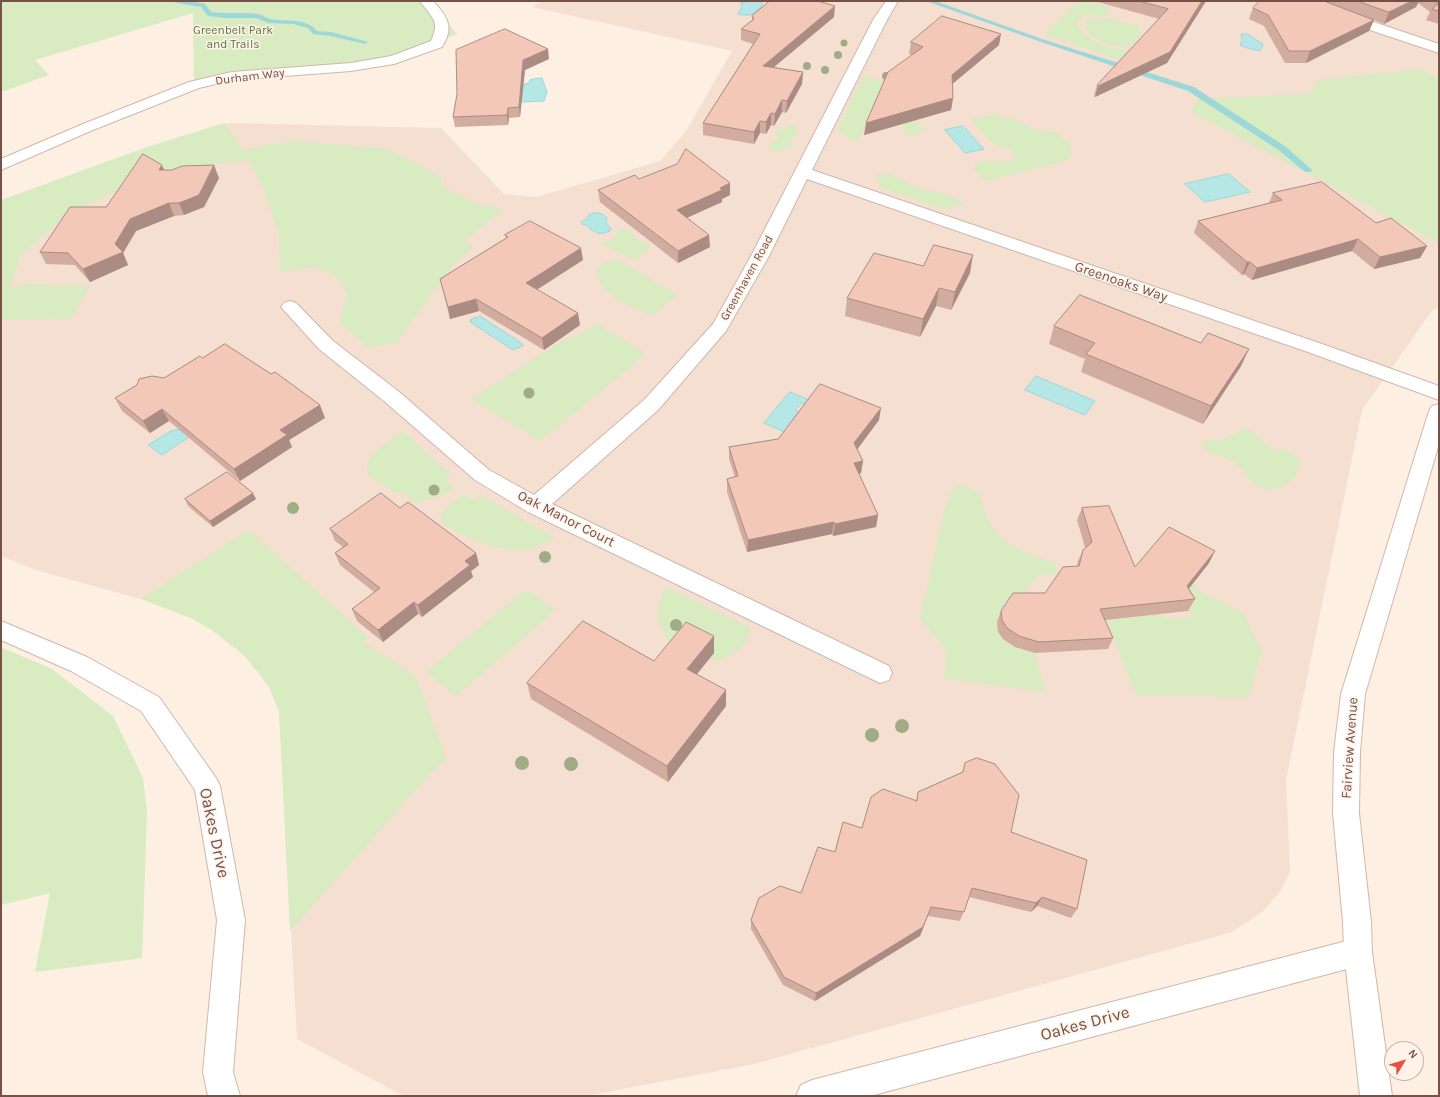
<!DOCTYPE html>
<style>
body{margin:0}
#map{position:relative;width:1440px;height:1097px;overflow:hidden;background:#fdefe2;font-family:Karla,sans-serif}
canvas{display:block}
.frame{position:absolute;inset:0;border:2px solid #755148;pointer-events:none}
.north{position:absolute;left:1384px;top:1041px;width:40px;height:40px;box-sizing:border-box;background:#fff3e9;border:1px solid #c8b2a9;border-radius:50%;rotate:52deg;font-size:11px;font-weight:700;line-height:16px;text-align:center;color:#755148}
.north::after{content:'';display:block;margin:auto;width:14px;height:18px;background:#ea5044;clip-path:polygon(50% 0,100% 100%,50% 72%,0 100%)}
</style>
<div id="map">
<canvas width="1440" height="1097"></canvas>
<div class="frame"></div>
<div class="north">N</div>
</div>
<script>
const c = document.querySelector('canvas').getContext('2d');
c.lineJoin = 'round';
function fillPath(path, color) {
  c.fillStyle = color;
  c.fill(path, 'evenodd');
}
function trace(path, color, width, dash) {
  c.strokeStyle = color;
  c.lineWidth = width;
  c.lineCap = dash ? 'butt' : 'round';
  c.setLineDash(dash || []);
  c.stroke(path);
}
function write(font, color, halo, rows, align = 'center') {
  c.font = font + ' Karla,sans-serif';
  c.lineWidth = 3;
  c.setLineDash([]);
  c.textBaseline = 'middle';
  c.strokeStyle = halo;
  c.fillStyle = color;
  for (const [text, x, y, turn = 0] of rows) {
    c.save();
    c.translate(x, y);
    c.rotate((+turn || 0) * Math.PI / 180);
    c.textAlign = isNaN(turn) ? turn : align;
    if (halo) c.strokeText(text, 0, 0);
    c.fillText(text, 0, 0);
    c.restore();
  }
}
fillPath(new Path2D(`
 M542,1h897v304l-8,7 -69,98 -76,370 4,92 -10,20 -18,20 -30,20 -478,132 -168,32h-182l-107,-57 -18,-328 -10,-24 -24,-31 -33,-26 -21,-12 -50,-19 -102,-28 -38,-15v-356l223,-77 217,5 63,66 32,3 124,-36 26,-30 46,-80 -200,-44z`), '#f5dfd1');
fillPath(new Path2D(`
 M1,1h425l31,33 -37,16 -26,10 -114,13 -86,12 -1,-72 -158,47 14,15 -48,17z
 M1080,1h15l9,5 4,1 3,3 -7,6c-10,0 -22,-4 -28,7 10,20 36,27 57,27l8,11 -26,-2 -71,-25z
 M1088,18l12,1 10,-1 8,3 20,4 3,11 -5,4 -1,3c-17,9 -44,-2 -51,-19z
 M1421,69l18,9v165l-248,-131 7,-13 111,-5 10,-14z
 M863,76l24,6 -29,59 -8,-2 -13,-10z
 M915,114l4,5 -4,2 9,11 -11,3 -7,-1 -3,-4 2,-10z
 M997,114l7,4 12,2 16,9 21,3 6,3 12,10v10l-6,6 -79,20 -14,-13 5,-1 -4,-3 13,-3 21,1 5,-2 2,-4c-4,-11 -13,-8 -21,-13 -8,-6 -16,-16 -23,-24z
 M224,123l19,27 47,-9 99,8 52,28 1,10 32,16 30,6 -40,32 10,5 -22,20 -55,76 -28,6 -29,-25 7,-29 -5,-11 -11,-10 -17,-6 -34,5 -1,-37 -16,-47 -14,-28 -57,7 -54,12 -68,35 -42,34 -8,9 -10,32 13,-5 67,2 -19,33 -70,1v-120l149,-54z
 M788,124l7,1v4l3,5 -7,4 1,7 -6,3v2l-14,1 -4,-6 10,-6 -2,-9 11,-2z
 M887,173c9,3 16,8 25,12 18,8 37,6 52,19l-21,5 -64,-22 1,-5 -6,-8z
 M623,228l8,2c7,14 7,9 19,15l-1,3 -14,12 -34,-16c9,-6 12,-2 17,-14z
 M615,259l63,36 -22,17 -8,2c-20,-10 -53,-20 -52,-47z
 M597,324l48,29 -12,12 -93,76 -68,-42 94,-61h8z
 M1244,428l9,3 11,12 10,7 15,1 11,10 -5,16 -15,11 -13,1 -14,-5 -11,-16 -13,-9 -23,-9 -5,-6c7,-6 11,-3 19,-4 9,-1 15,-8 24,-12z
 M403,431l47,43 -4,4 7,9 -11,9 -28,7 -11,-10 -9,-1 -26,-17 -2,-10 10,-14z
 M959,486l9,1 7,3c8,11 10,25 17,37 13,20 40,29 61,35l5,8 -4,4 -16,2 -18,22 25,94 -102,-14 4,-15 -2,-16 -25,-28 25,-110 7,-19z
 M464,494l8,6 10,-4 73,42c-8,3 -18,9 -26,11 -28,4 -62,-11 -86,-25l-2,-6 2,-8z
 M249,530l118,107 -4,5 47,30 7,8 29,79 -18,17 -138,155 -11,-220 -10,-24 -24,-31 -33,-26 -21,-12 -50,-19z
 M1192,584l14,11 14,5 23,14 19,36 -13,47 -113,-2 -29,-75 55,-6 5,5 26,-1 -11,-21z
 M666,587l85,41c-2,6 -5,15 -9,19 -8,8 -24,14 -34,14 -15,-1 -40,-17 -46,-30 -7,-15 -4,-31 4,-44z
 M530,591l25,19 -99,86 -30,-24 95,-79z
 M1,647l51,22 61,47 30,62 4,34 -5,146 -107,14 15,-79 -49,12z`), '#d8ebc1');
const water = new Path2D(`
 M753,1h9v5c-5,8 -14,11 -24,8l4,-7 -1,-4z
 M1247,34c6,2 10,7 16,10l-3,7 -10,-2 -10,-4 2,-5 -1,-5z
 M539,78h3l5,14 -3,9 -21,1 -9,-5 9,-9 2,-4 4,-1 1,-3z
 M963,126l21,23 -19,4 -20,-23z
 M1229,174l21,18 -45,10 -20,-18z
 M593,213c7,0 11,0 14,6l-1,4 5,5 -1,3 -10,3 -10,-5 -1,-3 -7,-2 -1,-2 5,-2 2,-4z
 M480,316l43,28 -1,2 -9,4 -43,-28 2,-1 -2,-1 5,-3 2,1z
 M1036,376l59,25 -10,14 -60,-25z
 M790,392l19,8 -3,4 -4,-1 -7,7 6,3 -16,19 -21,-9z
 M181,429l19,1 -38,25 -14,-10 23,-14z`);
fillPath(water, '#b6e7e7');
trace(water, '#9cd8d9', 1);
fillPath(new Path2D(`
 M174,1h16l15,3 6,8c14,2 36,0 47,2 4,1 8,4 12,5 16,3 35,-2 47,12l14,1 37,10 -3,2 -34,-8 -18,-2 -5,-6 -15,-4 -25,-1 -12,-5h-31l-16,-2 -2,-1 -6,-8 -24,-4z
 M926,1h9l110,39 149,47 92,60 26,23 -1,2h-6l-25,-21 -92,-60 -147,-49z`), '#9cd8d9');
const minor = new Path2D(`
 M420,1h13c14,15 22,26 9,46l-48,17 -43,7 -119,9 -33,8 -106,42 -92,40v-11l82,-35 106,-42 43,-10 119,-9 40,-7 40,-15c10,-21 0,-24 -11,-40z
 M886,1h12l-11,19 -75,150 510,174 117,42v14l-131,-48 -501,-173 -38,77 -43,75 -68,79 -106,94 337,162 3,7 -3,7 -9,3 -352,-171 -53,-32 -91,-79 -65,-52 -38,-42 3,-4 6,-2 6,2 37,38 65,50 91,79 45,25 110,-95 69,-76 38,-68 122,-236z
 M1302,1h17l37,15 83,28v9l-93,-31 -43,-18z
 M1,621l86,36 72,40 57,81 4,8 25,134 -12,152 7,24h-32l-5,-24 14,-152 -22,-130 -54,-79 -70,-40 -70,-31z
 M1358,938l10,4 4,10 -4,10 -10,4 -488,130h-74l5,-11 11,-5z`);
const secondary = new Path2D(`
 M1439,404v40l-74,250 -5,58 -1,61 12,109 1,30 20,144h-32l-16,-144 -1,-30 -10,-109 1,-61 7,-58 88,-283 3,-5z`);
trace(minor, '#d0b7ac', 2);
trace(secondary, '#d4b5a9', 2);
fillPath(minor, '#fff');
fillPath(secondary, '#fff');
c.fillStyle = '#a1ac87';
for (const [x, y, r] of [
 [844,43,3.5],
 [838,55,4],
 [807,66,4],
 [825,70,4],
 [886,76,4],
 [529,393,5.5],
 [434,490,5.5],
 [293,508,6],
 [545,557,6],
 [676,625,6],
 [902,726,7],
 [872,735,7],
 [522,763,7],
 [571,764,7]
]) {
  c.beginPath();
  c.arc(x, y, r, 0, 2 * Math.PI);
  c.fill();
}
fillPath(new Path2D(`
 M1099,1h107l-39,62 -72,34 -1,-1 3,-11 62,-66 -61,-17z
 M1260,1h179v23l-13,-4 4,-8 -12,-9 -2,4 -32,17 -10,-4 -5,11 -63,32h-21l-21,-37 -15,-7 4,-11z
 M752,16l82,1 -60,50 29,5 -1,12 -16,29 -4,-1 -8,14 -3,-1 -5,9 -6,-1 -6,11 -51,-9v-12l50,-79 -12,-4v-11l11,-9z
 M911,42l88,3 -47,39 1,14 -2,12 -87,25 48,-80 -3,-1z
 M549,59l-24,11 -5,47 -11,1 -1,7 -53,2 -2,-10 4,-23z
 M163,170l56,8 -15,29 -20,8 -10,1 -38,15 -13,22 5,12 -38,17 -15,-17 -29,-1 -6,-12 66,-45z
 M639,179l91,16 -8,4v3l-35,16 23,29 -32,16 -78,-61 -2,-12z
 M1273,193l103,30 51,23 -7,12 -46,11 -22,-18 -100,29 -8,-6 -2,1 -48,-42 4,-12 71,-18z
 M505,235l78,25 -46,30 43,35 -36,25 -65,-39 -29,8 -10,-40 66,-41z
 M923,266l47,7 -19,37 -15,-4 -16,31 -75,-21 2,-18z
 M1054,326l147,17 40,23 -38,58 -122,-52 4,-13 -36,-15z
 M202,358l123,60 -36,22 3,7 -52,34 -71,-60 -19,12 -28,-22 -7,-13 22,-13 27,-7z
 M879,420l-22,29 6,12 -2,12 -2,1 19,41 -2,12 -43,9 -1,-2 -85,18 -20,-60v-13l8,-2 -6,-18v-12l49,-8z
 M185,499h71l-43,28 -25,-21z
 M400,508l76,45 3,12 -8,6 2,6 -51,40 -4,-3 -35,28 -26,-21 -5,-12 22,-17 -34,-27 -5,-12 8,-6 -8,-6 -5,-12z
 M1082,508l53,59 74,-4 -20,26 6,10 -7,12 -83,9 8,18 -5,11 -73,4 -20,-6 -12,-8 -5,-7 -1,-10 4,-11 44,-18 32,-27 1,-5 5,-11 2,-3 -8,-27z
 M714,653l-17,21 29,32 -58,76 -137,-83 -4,-16 127,-22z
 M965,763l46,69 66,77 -6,9 -34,-12 -6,6 -62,-15 -9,24 -32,-5 -8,20 -105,65 -32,-16 -32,-56v-9l50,-27 34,-41 27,-24 54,-27 2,-9 44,-20z`), '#d1ac9f');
fillPath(new Path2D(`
 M1202,1h4l-39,62 -72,34 3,-11z
 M1412,1h7l-3,6 -32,17 5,-12z
 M835,6l-1,11 -72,60 1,-11z
 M1374,20l-5,11 -63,32 4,-12z
 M1001,34l-2,11 -49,41 2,-11z
 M548,49l1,10 -24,11 -5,47 -1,-10 4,-47z
 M803,72l-1,12 -16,29 1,-12z
 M953,98l-2,12 -87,25 2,-12z
 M782,100v12l-8,14 1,-12z
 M508,108l1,10 -1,7 -1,-10z
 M771,113v12l-5,9v-12z
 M760,121v12l-6,11v-12z
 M162,165l5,12 -8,-7z
 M214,165l5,13 -15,29 -20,8 -5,-12z
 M730,183v12l-8,4v3l-45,20v-12l43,-22z
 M169,203l5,13 -38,15 -13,22 5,12 -38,17 -7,-13 32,-25 15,-25z
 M709,235l1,12 -32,16v-12z
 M1358,239l-6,12 -100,29 5,-12z
 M1427,246l-7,12 -46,11 6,-12z
 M581,248l2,12 -55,35 -2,-12z
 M973,255l-3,18 -19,37 4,-18z
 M1247,262h3l-6,12 -2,1z
 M939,288l-3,18 -16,31 3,-18z
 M476,299l3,12 -29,8 -2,-12z
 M578,313l2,12 -36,25 -2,-12z
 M1249,349l-8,17 -38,58 8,-18z
 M320,405l5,13 -36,22 3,7 -52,34 -6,-12 46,-39z
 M881,408l-2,12 -26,35 1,-12z
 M162,409l7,12 -19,12 -7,-12z
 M863,461l-2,12 -8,2 1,-12z
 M253,493l3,6 -43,28 -3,-6z
 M878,515l-2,12 -43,9 2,-12z
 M834,522l-2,12 -85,18 1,-12z
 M1215,551l-6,12 -28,35 6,-12z
 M476,553l3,12 -8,6 2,6 -51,40 -4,-12 47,-44z
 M414,602l4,12 -35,28 -5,-12z
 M714,636v17l-26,32 -1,-16z
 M726,690v16l-58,76 -1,-16z
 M1042,897l-5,9 -6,6 5,-9z
 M931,907l-11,29 -105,65 1,-8z`), '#aa8c82');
const building = new Path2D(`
 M770,1h48l17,5 -72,60 40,6 -16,29 -5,-1 -7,14 -4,-1 -5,9 -6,-1 -6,11 -51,-9 57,-89 -19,-5 13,-10 -2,-3z
 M1139,1h63l-32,51 -72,34 -1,-1 71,-76z
 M1260,1h64l50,19 -64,31h-21l-21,-36 -15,-7z
 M1358,1h54l-23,11z
 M1435,1h4v10l-7,-2 6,-5z
 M942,16l59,18 -49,41 1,23 -87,25 22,-51 35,-25 -12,-5z
 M505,29l43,20 -25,11 -4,47 -11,1 -1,7 -54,2 4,-23 -1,-44z
 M686,149l44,34 -10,5 2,2 -45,20 32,25 -31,16 -80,-61 37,-15 4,4 38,-15z
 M143,154l19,11 -3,5h13l10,-4 32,-1 -15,30 -20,8h-10l-39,16 -15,25 8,8 -40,17 -15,-16 -28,-1 30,-45h36z
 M1322,182l54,41 15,-5 36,28 -47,11 -22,-18 -101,29 -7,-6h-3l-49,-41 84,-21 -9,-7z
 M530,221l51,27 -55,35 52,30 -36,25 -66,-39 -28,8 -8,-28 68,-42 -3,-2z
 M934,245l39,10 -18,37 -16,-4 -16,31 -76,-21 27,-45 49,13z
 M1080,295l121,48 7,-10 41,16 -38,57 -125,-52 9,-11 -41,-17z
 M225,344l46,30 4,-2 45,33 -40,25 7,5 -53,34 -72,-60 -19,12 -28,-23 22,-13 2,-6 13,-3 12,2 36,-22 2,2z
 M820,384l61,24 -27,35 9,18 -9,2 24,52 -43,9 -1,-2 -86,18 -21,-61 11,-3 -9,-29 49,-8z
 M227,472l26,21 -43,28 -25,-22z
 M381,493l19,15 8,-6 68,51 -11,8 5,4 -52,40 -4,-3 -36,28 -26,-21 28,-21 -45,-35 13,-9 -18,-15z
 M1109,506l26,61 34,-40 46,24 -28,35 8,13 -95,10 13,29 -74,4 -20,-6 -12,-8 -5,-8 -1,-9 12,-18h32l18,-26 16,-1 4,-16 9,-8 -10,-34z
 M583,621l71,40 32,-39 28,14 -27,33 39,21 -59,76 -140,-83z
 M977,758l18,6 24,31 -8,37 76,28 -10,49 -35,-12 -6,6 -64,-15 -8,24 -33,-5 -8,20 -107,66 -32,-16 -33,-57 8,-22 21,-12 21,7 17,-46 17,5 8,-30 19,6 9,-31 12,-8 34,12 1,-9 45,-20 2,-9z`);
fillPath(building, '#f3c8b9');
trace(building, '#aa8c82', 1);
write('12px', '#56753d', '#fff3e9', [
 ["Greenbelt Park",233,31],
 ["and Trails",233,45]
]);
write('12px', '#755148', '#fff3e9', [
 ["Durham Way",250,77,-7],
 ["Greenhaven Road",747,278,-61]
]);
write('14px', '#755148', '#fff3e9', [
 ["Greenoaks Way",1121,282,19],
 ["Oak Manor Court",566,519,27],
 ["Fairview Avenue",1350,748,-86]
]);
write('17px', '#755148', '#fff3e9', [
 ["Oakes Drive",214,833,78],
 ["Oakes Drive",1085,1024,-15]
]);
</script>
